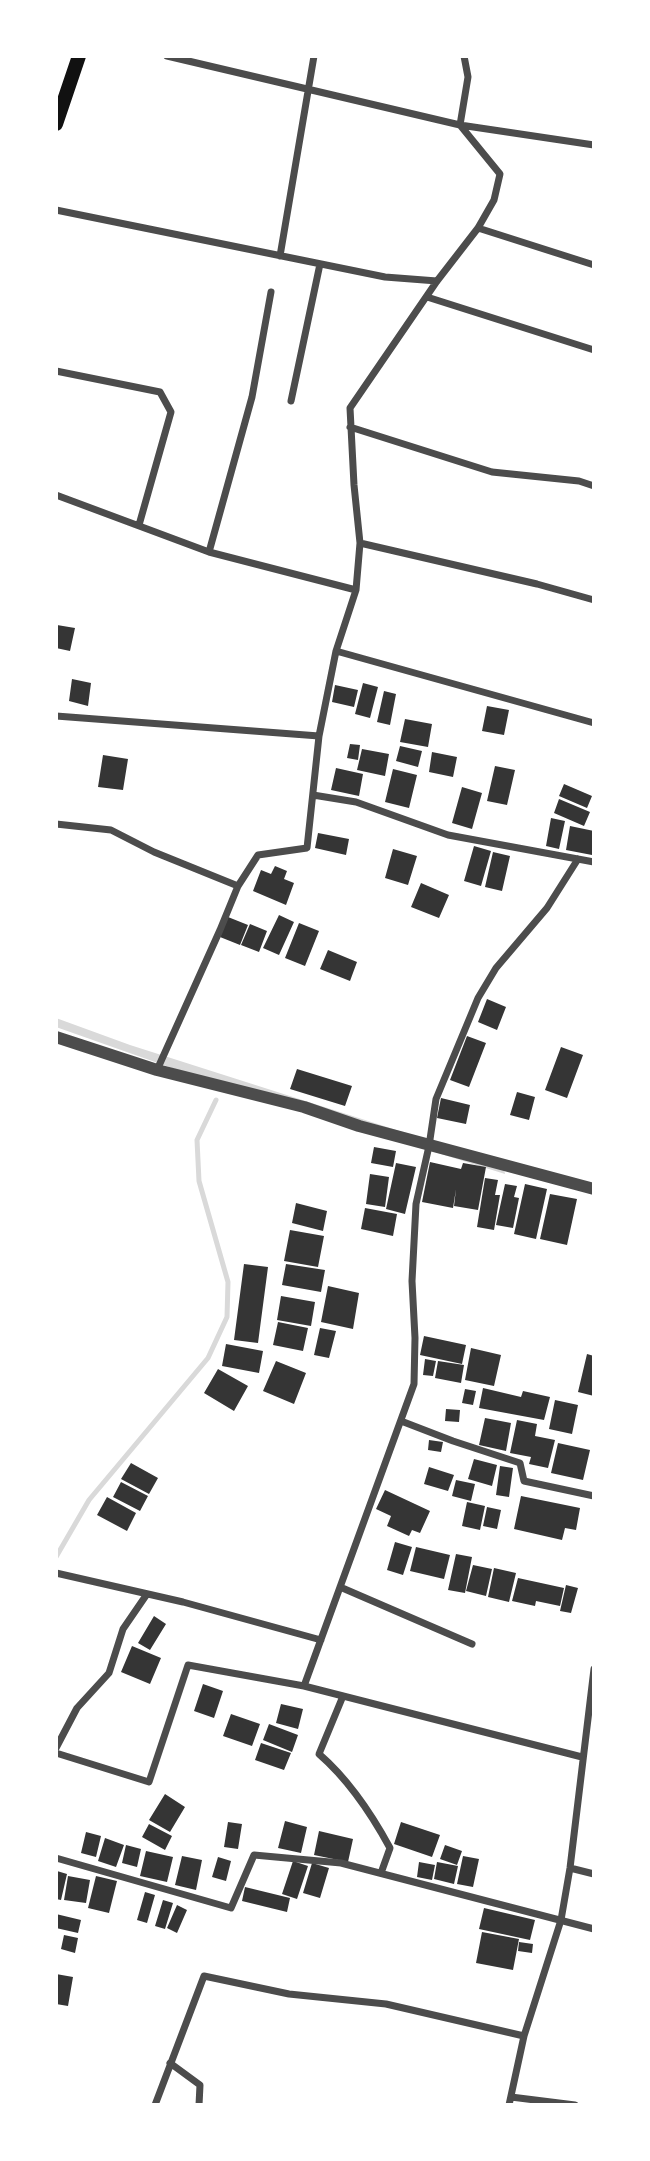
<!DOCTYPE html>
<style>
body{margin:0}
#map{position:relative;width:650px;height:2161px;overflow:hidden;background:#fff;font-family:Quicksand,sans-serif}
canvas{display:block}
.frame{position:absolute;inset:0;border:58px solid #fff;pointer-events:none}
</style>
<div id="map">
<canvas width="650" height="2161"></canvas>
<div class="frame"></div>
</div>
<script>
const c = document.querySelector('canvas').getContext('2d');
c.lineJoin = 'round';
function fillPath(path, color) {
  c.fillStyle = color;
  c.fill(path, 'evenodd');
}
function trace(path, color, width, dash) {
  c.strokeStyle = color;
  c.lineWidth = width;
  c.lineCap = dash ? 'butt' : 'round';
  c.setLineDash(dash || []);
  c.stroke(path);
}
fillPath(new Path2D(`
 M56,1018l74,27 373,119 2,10 -282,-88 -167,-59z`), '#d9d9d9');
trace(new Path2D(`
 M56,1557l33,-57 119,-142 19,-41 1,-35 -29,-101 -2,-41 19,-40`), '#d9d9d9', 5);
fillPath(new Path2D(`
 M57,625l18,3 -5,23 -14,-3z
 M72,679l19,4 -3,23 -19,-5z
 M363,683l15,4 -8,31 -15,-4z
 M335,685l23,5 -4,17 -22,-5z
 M384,691l12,3 -6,31 -13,-3z
 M487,706l22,4 -5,25 -22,-4z
 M405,719l27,5 -4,23 -28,-5z
 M350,744l10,1 -2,15 -11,-2z
 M400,746l22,5 -4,16 -22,-6z
 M362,749l27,5 -4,22 -28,-6z
 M432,752l25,5 -4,20 -24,-5z
 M103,755l25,4 -5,31 -25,-3z
 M495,766l20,4 -8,35 -20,-4z
 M336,768l27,6 -4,22 -28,-6z
 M393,769l24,6 -8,33 -24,-6z
 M564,784l28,12 -5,12 -28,-12z
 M462,787l20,6 -10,36 -20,-6z
 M559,799l31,13 -6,14 -30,-13z
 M551,818l14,3 -6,28 -13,-3z
 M570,826l24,5 -2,24 -26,-5z
 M318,833l31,6 -3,16 -31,-7z
 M474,846l17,5 -10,35 -17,-5z
 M393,849l24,7 -9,29 -23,-7z
 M493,852l17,4 -8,35 -17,-4z
 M275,866l12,5 -3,8 10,4 -8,22 -33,-14 8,-21 10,4z
 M421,883l28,12 -10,23 -28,-11z
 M279,915l15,7 -15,33 -16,-7z
 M228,917l20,8 -8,20 -20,-8z
 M299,923l20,8 -14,35 -20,-8z
 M250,924l17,7 -8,21 -18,-7z
 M328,950l29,12 -7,19 -30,-12z
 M487,999l19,8 -9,23 -19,-8z
 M467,1036l19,7 -17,44 -19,-7z
 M561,1047l22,8 -16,43 -22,-8z
 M297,1069l55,17 -7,20 -55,-17z
 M517,1092l18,5 -6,23 -19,-5z
 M441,1098l29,7 -4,19 -29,-6z
 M374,1147l22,4 -3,16 -22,-4z
 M430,1162l31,7 2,-6 23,4 -8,43 -24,-4 2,-17 -3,19 -31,-6z
 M396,1163l20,4 -11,47 -19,-5z
 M370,1174l19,3 -4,30 -19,-3z
 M485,1178l13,2 -3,15h5l-6,35 -17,-3z
 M505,1184l12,2 -3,11 5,1 -6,30 -17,-3z
 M525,1184l22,5 -11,50 -22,-5z
 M550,1194l27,5 -10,46 -27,-6z
 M296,1203l31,8 -4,20 -31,-8z
 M365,1208l32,6 -4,22 -32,-7z
 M290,1230l34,6 -6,31 -34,-6z
 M244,1264l24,3 -10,76 -24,-3z
 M286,1264l39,6 -4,22 -39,-7z
 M328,1286l31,7 -6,36 -32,-7z
 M281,1296l34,6 -4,24 -34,-6z
 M278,1322l30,6 -5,23 -30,-6z
 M320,1328l16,3 -7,27 -15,-3z
 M424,1336l42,9 -4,19 -42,-9z
 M226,1344l37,7 -4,22 -37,-7z
 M471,1348l30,7 -7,31 -29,-6z
 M587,1354l7,2v40l-16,-4z
 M425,1359l11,2 -3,15 -10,-1z
 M276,1361l30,12 -12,31 -31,-13z
 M438,1361l26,4 -3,18 -26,-5z
 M218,1369l30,17 -14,25 -30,-18z
 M483,1388l38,9 2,-6 27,6 -6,23 -65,-12z
 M465,1389l11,2 -3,14 -11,-2z
 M555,1400l23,5 -6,29 -23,-5z
 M446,1409l14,1 -1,12 -14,-1z
 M485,1418l26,5 -5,28 -27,-6z
 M517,1420l20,4 -2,12 20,4 -7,28 -19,-4 2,-7 -21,-4z
 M429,1440l14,2 -2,10 -13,-2z
 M558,1443l32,7 -7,30 -32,-7z
 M474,1459l23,6 -5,21 -24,-7z
 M131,1463l27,15 -9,16 -28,-15z
 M500,1466l13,2 -4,29 -13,-2z
 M429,1467l25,8 -6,16 -24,-7z
 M456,1480l19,4 -4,17 -19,-5z
 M121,1482l27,14 -8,15 -27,-14z
 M385,1490l45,21 -10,22 -8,-3 -3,6 -22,-10 4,-10 -15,-7z
 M521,1496l59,12 -4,22 -11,-2 -3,12 -48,-11z
 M107,1497l29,16 -9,18 -30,-16z
 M467,1502l18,4 -5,24 -18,-4z
 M487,1507l14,3 -4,19 -14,-3z
 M395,1542l17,5 -9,28 -16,-5z
 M416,1547l34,8 -6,24 -34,-8z
 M456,1554l16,3 -7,36 -17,-3z
 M473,1565l19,4 -6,27 -20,-5z
 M494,1568l22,5 -7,29 -21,-5z
 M518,1578l46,10 -4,18 -24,-5 -1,5 -23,-5z
 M566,1585l12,3 -7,25 -11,-2z
 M154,1616l12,8 -16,26 -12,-7z
 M132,1646l29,12 -11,26 -29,-12z
 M203,1684l20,7 -9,27 -20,-7z
 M281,1704l22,5 -5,20 -22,-6z
 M231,1714l29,10 -8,22 -29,-10z
 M269,1724l29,11 -6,17 -29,-12z
 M261,1743l30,10 -7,17 -29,-10z
 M165,1794l20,13 -15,25 -21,-12z
 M285,1821l22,6 -6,26 -23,-5z
 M228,1822l14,2 -4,25 -14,-2z
 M401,1822l39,13 -8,22 -38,-13z
 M149,1824l23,12 -7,14 -23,-13z
 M319,1831l34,8 -5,23 -34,-7z
 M86,1832l15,4 -5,21 -15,-4z
 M105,1838l19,7 -8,22 -18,-6z
 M126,1845l15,4 -4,18 -15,-4z
 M445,1845l17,6 -5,14 -17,-6z
 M146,1851l27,6 -6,25 -27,-6z
 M182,1856l20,4 -6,30 -21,-5z
 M463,1856l16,3 -6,28 -16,-3z
 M218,1857l13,4 -5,20 -14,-4z
 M293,1861l15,5 -11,33 -15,-5z
 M419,1862l16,3 -3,15 -15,-3z
 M437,1862l21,4 -4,18 -20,-5z
 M312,1863l17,5 -9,30 -17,-5z
 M57,1871l10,3 -6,26 -5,-1z
 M68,1876l22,4 -4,23 -22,-3z
 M96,1876l21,5 -8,32 -21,-5z
 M245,1887l45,11 -3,14 -45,-11z
 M145,1892l10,3 -8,28 -10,-3z
 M163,1900l10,3 -8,26 -10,-3z
 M177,1905l10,5 -10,23 -10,-5z
 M484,1908l51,12 -5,20 -51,-11z
 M56,1914l25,6 -3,13 -22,-5z
 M482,1932l37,7 -6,31 -37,-7z
 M64,1935l14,3 -3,15 -14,-4z
 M519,1942l14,2 -1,9 -14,-2z
 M56,1974l17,3 -5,29 -12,-2z`), '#353535');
trace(new Path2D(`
 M167,56l293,69 134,20
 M56,210l329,67 52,4
 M478,228l116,37
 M280,256l34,-200
 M427,297l167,53
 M56,371l104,21 11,20 -32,113
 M291,401l29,-137
 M350,427l142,45 87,9 15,5
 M56,495l153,57 147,38
 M360,543l177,41 57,16
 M209,552l43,-155 19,-105
 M336,651l258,72
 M56,716l263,20
 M313,795l43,7 92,33 146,27
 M56,824l55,6 43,22 84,34
 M157,1070l63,-140 18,-44 20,-31 49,-7 12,-112 17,-85 20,-61 4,-47 -6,-58 -4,-77 87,-127 41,-53 16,-28 6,-26 -40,-49 8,-48 -4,-21
 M401,1421l52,20 67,22 4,18 70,15
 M56,1573l127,29 138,38
 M340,1587l132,57
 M304,1686l110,-302 1,-46 -3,-57 4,-77 13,-58 7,-47 42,-101 18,-30 51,-60 31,-49
 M343,1696l-24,58c30,26 52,59 71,94l-9,25
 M56,1748l21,-40 32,-35 14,-44 24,-35
 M56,1753l93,29 39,-117 116,21 278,71
 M56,1858l175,50 23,-53 87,8 253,66
 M570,1868l24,6
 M170,2063l30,22 -1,20
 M511,2097l64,8
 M155,2105l49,-129 85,18 97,10 138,32
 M509,2105l15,-69 37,-116 9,-52 24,-199`), '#4c4c4c', 7);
trace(new Path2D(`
 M56,1037l101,33 147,37 55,19 235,63`), '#4c4c4c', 12);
trace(new Path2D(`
 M56,124l23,-68`), '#111', 14);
</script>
